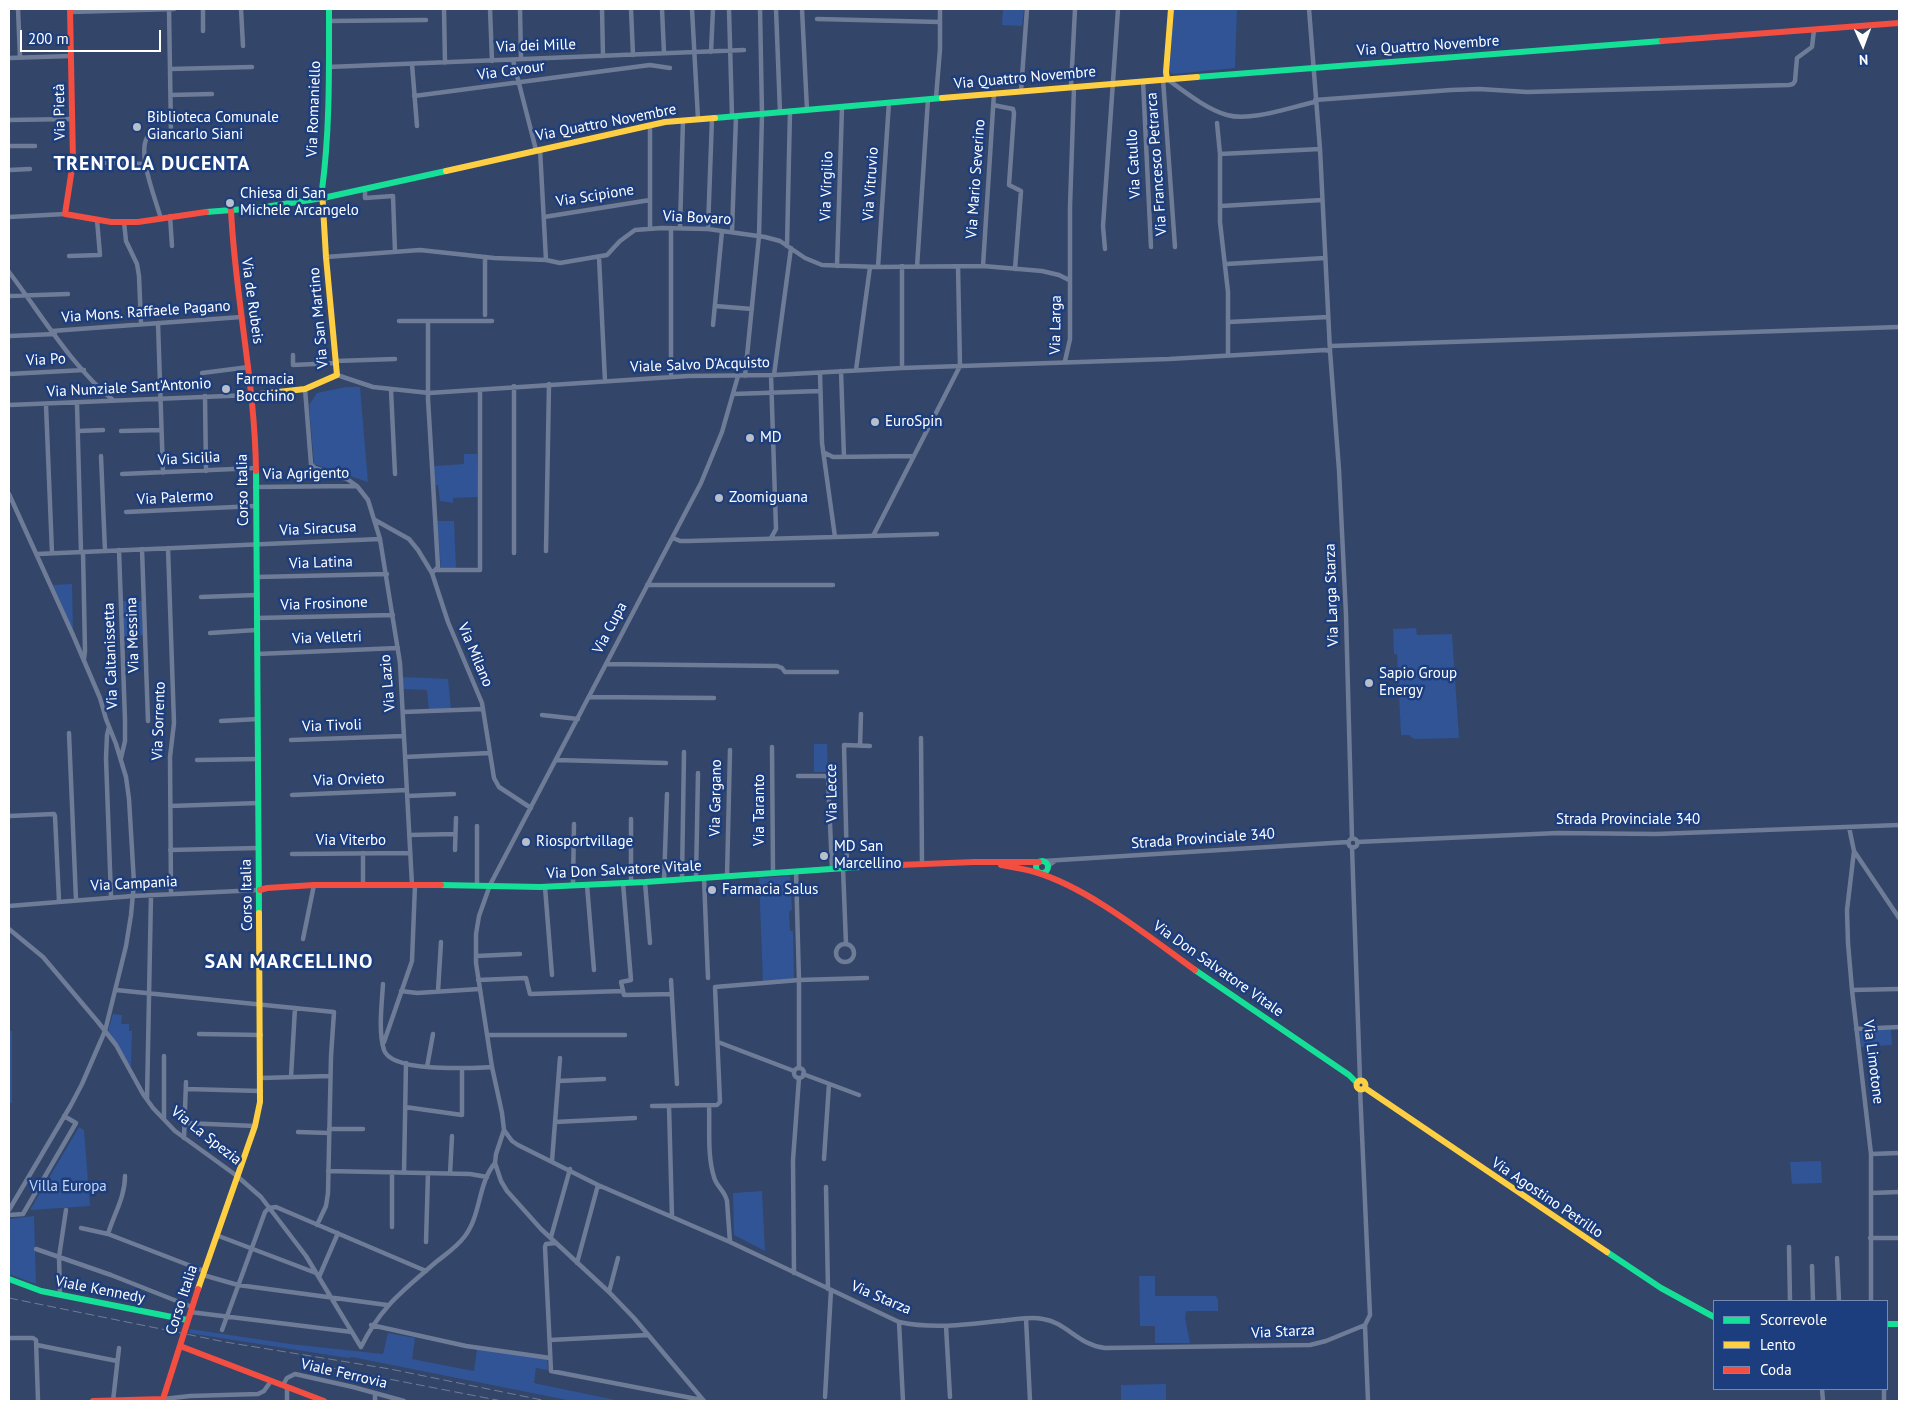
<!DOCTYPE html>
<meta charset="utf-8">
<style>
body{margin:0}
#map{position:relative;width:1908px;height:1410px;overflow:hidden;background:#334568;font-family:"PT Sans",sans-serif}
canvas{display:block}
.frame{position:absolute;inset:0;border:10px solid #fff;pointer-events:none}
.legend{position:absolute;left:1713px;top:1300px;width:175px;height:90px;box-sizing:border-box;background:#1d3e7e;border:1px solid #778bb2;margin:0;padding:6px 9px;list-style:none;font-size:15px;color:#fff}
.legend li{display:flex;align-items:center;gap:10px;height:25px}
.legend b{width:25px;border:1px solid #778bb2}
.north{position:absolute;left:1838px;top:20px;width:50px;height:50px;-webkit-text-stroke:4px #1d3e7e;paint-order:stroke;rotate:178deg;font-size:14px;font-weight:700;line-height:20px;text-align:center;color:#fff}
.north::after{content:'';display:block;margin:auto;width:18px;height:22px;background:#fff;clip-path:polygon(50% 0,100% 100%,50% 72%,0 100%)}
.scale{position:absolute;left:20px;top:30px;width:141px;height:22px;box-sizing:border-box;border:2px solid #fff;border-top:0;padding-left:6px;font-size:15px;line-height:18px;white-space:nowrap;color:#fff;-webkit-text-stroke:4px #1d3e7e;paint-order:stroke}
</style>
<div id="map">
<canvas width="1908" height="1410"></canvas>
<div class="frame"></div>
<ul class="legend">
<li><b style="height:6px;background:#16e098"></b>Scorrevole</li>
<li><b style="height:6px;background:#ffcf43"></b>Lento</li>
<li><b style="height:6px;background:#f24e42"></b>Coda</li>
</ul>
<div class="north">N</div>
<div class="scale">200 m</div>
</div>
<script>
const c = document.querySelector('canvas').getContext('2d');
c.lineJoin = 'round';
function fillPath(path, color) {
  c.fillStyle = color;
  c.fill(path, 'evenodd');
}
function trace(path, color, width, dash) {
  c.strokeStyle = color;
  c.lineWidth = width;
  c.lineCap = dash ? 'butt' : 'round';
  c.setLineDash(dash || []);
  c.stroke(path);
}
function write(font, color, halo, rows, align = 'center') {
  c.font = font + ' "PT Sans",sans-serif';
  c.lineWidth = 5;
  c.setLineDash([]);
  c.textBaseline = 'middle';
  c.strokeStyle = halo;
  c.fillStyle = color;
  for (const [text, x, y, turn = 0] of rows) {
    c.save();
    c.translate(x, y);
    c.rotate((+turn || 0) * Math.PI / 180);
    c.textAlign = isNaN(turn) ? turn : align;
    if (halo) c.strokeText(text, 0, 0);
    c.fillText(text, 0, 0);
    c.restore();
  }
}
fillPath(new Path2D(`
 M1003,9h21l-2,17 -20,-1z
 M1174,9h63l-2,59 -62,6 -4,-2z
 M346,387h14l8,95 -54,-18 -5,-59 8,-12z
 M464,454h13l1,43 -25,1v5l-13,-2 -2,-16h-3l-1,-19 30,-2z
 M437,521h17l2,47h-15z
 M72,584l1,44h-1l-19,-43z
 M123,601h19l1,34 -19,1z
 M1416,628l1,7 35,-1 7,104 -45,1 -5,-4h-8l-4,-81h-3l-1,-25z
 M403,677l45,2 3,30 -22,1 -2,-20 -24,-1z
 M814,744h13l1,28h-14z
 M790,876l2,34 -3,1 1,20h3l1,48 -31,2 -4,-103z
 M113,1014l9,1 -1,9h8v7h3l-1,36 -23,-36z
 M1891,1029l1,16 -31,2 -1,-16z
 M9,1031h3v72h-3z
 M79,1127l5,3 6,76 -60,4z
 M1821,1161l1,22 -30,1 -2,-22z
 M762,1191l3,60 -31,-16 -1,-42z
 M34,1216l2,68 -27,-10v-55z
 M1139,1276h16v20h61l2,4v11h-32l-1,7 5,25h-35v-17h-15z
 M190,1329l100,15 93,10 5,-21 27,5 -3,21 62,12 3,-22 70,10 1,11 -12,-2 -2,15 86,18h-48l-220,-44 -4,1 -159,-25z
 M1166,1384v17h-45v-16z`), '#305496');
trace(new Path2D(`
 M18,9l2,48
 M203,9v22
 M241,9l2,37
 M444,9l1,54
 M490,9l2,52
 M520,9l1,50
 M602,9l1,47
 M631,9l2,46
 M662,9l2,44
 M692,9l6,110
 M729,9l3,107
 M776,9l4,103
 M802,9l5,101
 M1309,9l11,140 10,202 9,119 7,145 6,223
 M70,12l104,-3
 M817,19l123,3
 M329,21l97,-1
 M711,52l2,-43
 M9,58l62,-2
 M513,60l23,90
 M412,64l5,62
 M328,67l416,-17
 M170,69l82,-2
 M1163,79l12,168
 M1167,79c18,13 39,30 60,36 24,7 63,-8 88,-13
 M1143,81l8,166
 M1071,87l4,-78
 M1021,91l6,-82
 M171,95l41,-1
 M414,96l236,-31 20,3
 M936,98l4,-49v-40
 M1315,100l136,-10 28,-1 48,3 262,-7 4,-1 2,-3 2,-23 15,-11 2,-17
 M993,105l20,4 1,4 -5,72 12,6 -6,78
 M9,120l64,-1
 M1217,123l3,31v68l8,70v63
 M9,146h26
 M540,149l6,111
 M1220,154l100,-5
 M73,162l72,2
 M9,170l21,-1
 M365,189v9l28,-2 2,56
 M1221,206l101,-6
 M170,216l2,30
 M9,217l56,-3
 M544,217l106,-17
 M161,219c-5,-19 -25,-67 -13,-83l23,-4 -2,-123
 M124,222l2,19 11,23 2,12 2,48
 M671,228v149
 M680,228l3,-108
 M650,229v-104
 M708,229l4,-111
 M732,232l4,-116
 M787,246l3,-135
 M1105,249l-2,-23 15,-217
 M69,256l31,-1 -3,-35
 M326,257l94,-7 74,8 52,2 14,3 47,-8 13,-14 15,-11 27,-2 46,1 57,8 15,4 25,17 17,7 56,2 105,-1 59,5 17,4 10,5
 M485,257v58
 M599,257l6,124
 M1226,264l99,-6
 M837,266l5,-159
 M902,266v102
 M983,266l11,-173
 M878,267l11,-165
 M917,267l11,-168
 M9,272c32,42 63,95 104,128
 M9,296l59,-2
 M715,306l37,3
 M399,321h93
 M428,321v78l10,168 -6,6
 M1229,322l99,-5
 M158,323l5,150
 M713,325l9,-94
 M52,331l189,-14
 M9,336l46,-2
 M1330,346l569,-19
 M293,355v10l43,-2
 M336,361l59,-2
 M1065,361l5,-22v-132l4,-120
 M856,370l14,-103
 M841,371l3,86
 M202,373l47,-6
 M9,374l75,-4
 M337,375l36,12 56,6 259,-17 86,-1 128,-7 267,-9 156,-9 5,1
 M774,375l17,-127
 M745,376l14,-140 3,-122 -2,-105
 M514,386v167
 M305,389l6,75 4,4 32,11 10,7 11,14 12,39 20,124 12,222
 M391,390l4,84
 M733,394l87,-3
 M205,396l1,75
 M77,404l4,148
 M9,405l242,-10
 M46,405l6,148
 M78,431l25,-1
 M121,431l40,-1
 M823,452l10,5 81,-1
 M101,456l4,95
 M122,474l134,-6
 M255,487l101,-1
 M9,494l64,141 27,63 6,21 10,25 10,33 3,22 5,84 -3,32 -5,31 -21,85 -23,53 -11,21 -62,105
 M126,512l130,-6
 M375,520l34,19 9,11 14,23 16,49 34,81 12,75 5,9 32,21
 M873,536l87,-170 -2,-100
 M835,537l102,-3
 M673,538l7,3h8l147,-4 -13,-94 -2,-70
 M771,538l5,-9 -5,-154
 M168,548l6,175 -4,34 1,137
 M142,549l6,172
 M119,550l6,170v21l-4,17
 M546,551l3,-167
 M83,552l2,99 -1,8
 M37,554l343,-15
 M437,570h43v-180
 M256,577l131,-3
 M647,585h186
 M201,597l55,-2
 M256,618l137,-3
 M210,633l46,-3
 M257,654l141,-6
 M606,664l171,2 5,2 3,4h52
 M589,697l125,1
 M403,712l80,-3
 M542,715l36,4
 M221,721l37,-2
 M109,727l-2,8 -1,23 5,139
 M69,733l7,167
 M921,738l1,127
 M291,740l113,-4
 M860,746l1,-32
 M772,747l1,126
 M405,757l85,-4
 M197,760l61,-1
 M556,760l110,3
 M798,776h27l3,2 4,91
 M292,795l115,-5
 M407,796l47,-2
 M170,806l89,-3
 M9,816l45,-2 1,2 4,85
 M1849,827l5,24 -7,59 1,33 4,47 19,164v147
 M409,835l46,-1
 M1348.5 843a4.5 4.5 0 1 1 9 0a4.5 4.5 0 1 1-9 0Z
 M1357,842l201,-9 98,1 243,-9
 M1352,847l8,233
 M170,850l89,-2
 M455,850l1,-32
 M1854,851l45,67
 M363,853v32
 M292,854l118,-1
 M1044,861l304,-19
 M1048,866l7,-5
 M847,867l-3,-122 26,1
 M843,868l3,76
 M727,876l3,-126
 M704,878l4,100
 M682,879l2,-127
 M696,879l2,-106
 M664,881l3,-87
 M645,882l5,61
 M623,883l8,97 -10,2 3,13 48,-1
 M631,883v-64
 M477,885v-59
 M573,885l1,-61
 M587,885l7,85
 M545,887l7,88
 M9,906l124,-10 126,-6
 M9,929l34,28 55,65 18,23 27,49 10,14 22,23 62,45 24,21 45,59 55,91
 M303,939l11,-54
 M836 953a9 9 0 1 1 18 0a9 9 0 1 1-18 0Z
 M476,956l44,-2
 M478,980l48,-2 4,16 93,-3
 M671,980l6,104
 M383,984c-1,19 -5,47 1,66 8,23 87,18 108,17
 M116,990l218,22 -3,44 -3,137 -2,13 -9,19
 M1852,990l47,-1
 M401,991l16,2 62,-4
 M438,991l3,-49
 M1856,1029l43,-2
 M199,1034l62,1
 M488,1035h137
 M384,1042l28,-81 3,-76
 M718,1042l76,29
 M427,1067l6,-33
 M799,1068v-88l68,-2
 M794 1073a5 5 0 1 1 10 0a5 5 0 1 1-10 0Z
 M803,1074l56,21
 M291,1077l4,-69
 M261,1078l69,-2
 M558,1081l46,-2
 M186,1089l75,2
 M1360,1089l10,226 -5,10 3,76
 M147,1099l4,-204
 M709,1105c1,23 -2,50 5,72 2,9 11,14 13,24l3,41
 M652,1106l65,-1 3,-3 -5,-115 84,-7 -3,-109
 M669,1106l3,111
 M405,1107l57,8v-47
 M164,1119v-63
 M555,1122l80,-4
 M185,1123l70,3
 M329,1129h34
 M504,1130l8,11 6,4 80,40 132,57 169,80c33,7 65,3 99,-1 14,-1 31,-5 45,-2 23,3 35,26 62,29l205,-3 16,-4 39,-16
 M298,1132l31,1
 M184,1138l2,-56
 M1871,1154l28,-1
 M824,1159l5,-75
 M552,1161l8,-103
 M328,1171l142,3 17,3
 M404,1173l2,-110
 M450,1174l2,-38
 M826,1187l2,102
 M1871,1193l28,-1
 M9,1215l14,-1 53,-91 -12,-7
 M392,1227v-55
 M81,1228l27,6 96,37
 M108,1234c6,-20 17,-37 17,-58
 M216,1235l100,38
 M551,1237l19,-68
 M1870,1238h29
 M426,1242l2,-69
 M556,1243l-10,1 -1,3 6,124 151,29
 M1789,1247l1,54
 M36,1249l75,26 81,32
 M1837,1258l2,43
 M577,1263l21,-78
 M1812,1266l1,35
 M794,1273l-1,-113 6,-82
 M203,1275l35,10 149,20
 M319,1277l19,-44
 M609,1292l9,-34
 M60,1294l-1,-37 7,-47
 M190,1312l162,20
 M1026,1318l4,83
 M899,1322l4,79
 M371,1325l95,21 84,12
 M946,1326l4,71
 M222,1330l43,-118 4,-4 7,-1 150,64
 M9,1338h24l3,2 2,61
 M550,1340l98,-5
 M37,1345l80,16
 M361,1347c20,-41 42,-56 75,-85 10,-8 21,-15 29,-26 16,-21 13,-53 30,-73
 M283,1385l4,-7 8,-4 58,13 51,14
 M1822,1389l1,12
 M1884,1389v12
 M375,1393v8
 M825,1397l6,-107
 M163,1400v-1l27,-3 68,-2 6,-3 7,-10
 M113,1401l6,-53
 M287,1401v-14
 M704,1401l-70,-83 -25,-26 -68,-63 -34,-38 -6,-10 -6,-18 1,-9 8,-24 -2,-17 -10,-46 -16,-104v-29l3,-18 11,-31 211,-402 21,-51 16,-56`), '#6e7c97', 4.5);
trace(new Path2D(`
 M1197,77l465,-36
 M715,118l227,-20
 M322,190c8,-60 7,-120 7,-181
 M206,212l52,-4 65,-10 123,-27
 M256,471l3,442
 M1036 867a6 6 0 1 1 12 0a6 6 0 1 1-12 0Z
 M441,885l99,2 105,-5 229,-16
 M1195,970l154,105 8,8
 M1607,1252l54,36 53,29
 M9,1279l32,12 146,29
 M1887,1324h12`), '#16e098', 6);
trace(new Path2D(`
 M1167,79l-1,-7 5,-63
 M942,98l255,-21
 M446,171l219,-49 50,-4
 M251,395l54,-6 32,-14 -11,-118 -4,-67
 M1356.5 1085a4.5 4.5 0 1 1 9 0a4.5 4.5 0 1 1-9 0Z
 M1365,1088l242,164
 M198,1289l57,-163 5,-24 -1,-189`), '#ffcf43', 6);
trace(new Path2D(`
 M70,9l3,153 -8,52 46,8h27l68,-10
 M1662,41l237,-18
 M231,210c4,87 24,173 25,261
 M1001,865c11,2 23,4 34,7 54,16 114,65 160,98
 M874,866l100,-4h65
 M260,890l7,-2 47,-3h127
 M180,1346l144,55
 M93,1401l70,-2 35,-110`), '#f24e42', 6);
trace(new Path2D(`
 M9,1298l216,44 165,27 157,32
 M301,1362l201,39`), '#6f7d97', 1, [9, 4]);
for (const [x, y, r, color] of [
 [137,127,5,"#b8beca"],
 [230,203,5,"#b8beca"],
 [226,389,5,"#b8beca"],
 [875,422,5,"#b8beca"],
 [750,438,5,"#b8beca"],
 [719,498,5,"#b8beca"],
 [1369,683,5,"#b8beca"],
 [526,842,5,"#b8beca"],
 [824,856,5,"#b8beca"],
 [712,890,5,"#b8beca"]
]) {
  const dot = new Path2D();
  dot.arc(x, y, r, 0, 2 * Math.PI);
  c.fillStyle = color;
  c.fill(dot);
  trace(dot, '#1d3e7e', 2);
}
write('15px', '#fff', '#1d3e7e', [
 ["Via dei Mille",536,46,-2],
 ["Via Quattro Novembre",1428,46,-4],
 ["Via Cavour",511,71,-8],
 ["Via Quattro Novembre",1025,78,-5],
 ["Via Romaniello",314,109,-88],
 ["Via Pietà",60,112,-91],
 ["Via Quattro Novembre",606,123,-11],
 ["Via Catullo",1134,164,-93],
 ["Via Francesco Petrarca",1157,164,-94],
 ["Via Mario Severino",976,179,-86],
 ["Via Vitruvio",871,184,-86],
 ["Via Virgilio",827,186,-88],
 ["Via Scipione",595,196,-9],
 ["Via Bovaro",697,218,3],
 ["Via de Rubeis",252,301,82],
 ["Via Mons. Raffaele Pagano",146,312,-4],
 ["Via San Martino",319,318,-95],
 ["Via Larga",1056,325,-89],
 ["Via Po",46,360,-3],
 ["Viale Salvo D'Acquisto",700,365,-2],
 ["Via Nunziale Sant'Antonio",129,388,-3],
 ["Via Sicilia",189,459,-3],
 ["Via Agrigento",306,474,-1],
 ["Corso Italia",243,490,-91],
 ["Via Palermo",175,498,-3],
 ["Via Siracusa",318,529,-3],
 ["Via Latina",321,563,-2],
 ["Via Larga Starza",1332,595,-92],
 ["Via Frosinone",324,604,-2],
 ["Via Cupa",610,628,-62],
 ["Via Messina",133,635,-92],
 ["Via Velletri",327,638,-2],
 ["Via Milano",475,655,67],
 ["Via Caltanissetta",111,656,-92],
 ["Via Lazio",388,683,-95],
 ["Via Sorrento",159,721,-88],
 ["Via Tivoli",332,726,-2],
 ["Via Orvieto",349,780,-2],
 ["Via Lecce",832,793,-91],
 ["Via Gargano",716,798,-89],
 ["Via Taranto",760,810,-90],
 ["Strada Provinciale 340",1628,820],
 ["Strada Provinciale 340",1203,839,-4],
 ["Via Viterbo",351,841],
 ["Via Don Salvatore Vitale",624,870,-3],
 ["Via Campania",134,884,-3],
 ["Corso Italia",247,895,-91],
 ["Via Don Salvatore Vitale",1218,969,35],
 ["Via Limotone",1873,1062,83],
 ["Via La Spezia",206,1136,38],
 ["Via Agostino Petrillo",1547,1198,34],
 ["Viale Kennedy",100,1290,11],
 ["Via Starza",881,1298,23],
 ["Corso Italia",182,1300,-72],
 ["Via Starza",1283,1332,-3],
 ["Viale Ferrovia",344,1374,13]
]);
write('15px', '#fff', '#1d3e7e', [
 ["Biblioteca Comunale",147,118],
 ["Giancarlo Siani",147,135],
 ["Chiesa di San",240,194],
 ["Michele Arcangelo",240,211],
 ["Farmacia",236,380],
 ["Bocchino",236,397],
 ["EuroSpin",885,422],
 ["MD",760,438],
 ["Zoomiguana",729,498],
 ["Sapio Group",1379,674],
 ["Energy",1379,691],
 ["Riosportvillage",536,842],
 ["MD San",834,847],
 ["Marcellino",834,864],
 ["Farmacia Salus",722,890]
], 'left');
write('15px', '#c4d6f6', '#1d3e7e', [
 ["Villa Europa",68,1187]
]);
c.letterSpacing = '1px';
write('bold 20px', '#fff', '#1d3e7e', [
 ["TRENTOLA DUCENTA",152,164],
 ["SAN MARCELLINO",289,962]
]);
c.letterSpacing = '0px';
</script>
